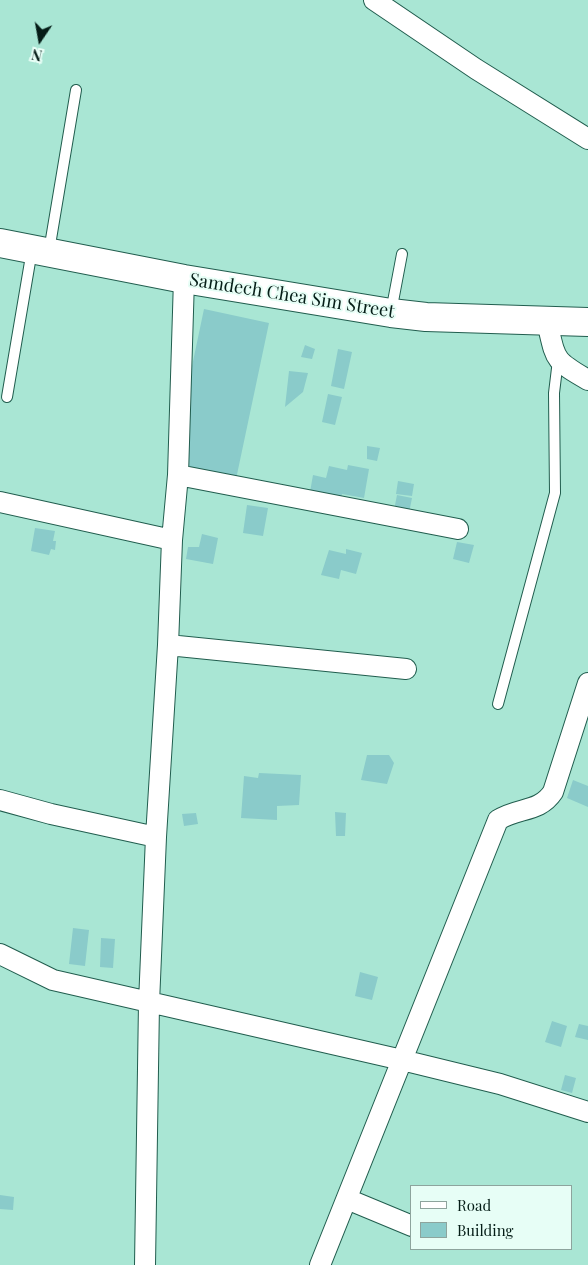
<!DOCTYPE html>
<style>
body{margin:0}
#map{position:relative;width:588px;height:1265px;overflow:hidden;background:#a9e6d4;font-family:"Playfair Display",serif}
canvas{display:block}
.legend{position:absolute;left:410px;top:1185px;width:162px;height:65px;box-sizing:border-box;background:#e7fef6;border:1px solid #8da49d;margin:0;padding:6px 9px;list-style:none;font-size:15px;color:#051d17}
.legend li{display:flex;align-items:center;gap:10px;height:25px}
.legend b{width:25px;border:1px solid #8da49d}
.north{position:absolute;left:15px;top:15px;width:50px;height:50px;-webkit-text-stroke:4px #e7fef6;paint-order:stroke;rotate:192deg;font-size:14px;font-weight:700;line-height:20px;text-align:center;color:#051d17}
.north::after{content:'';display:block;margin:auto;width:18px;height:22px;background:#051d17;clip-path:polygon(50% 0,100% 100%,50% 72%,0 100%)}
</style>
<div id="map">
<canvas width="588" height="1265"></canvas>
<ul class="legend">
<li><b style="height:6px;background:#fff"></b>Road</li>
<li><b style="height:14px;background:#8acbca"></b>Building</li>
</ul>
<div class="north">N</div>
</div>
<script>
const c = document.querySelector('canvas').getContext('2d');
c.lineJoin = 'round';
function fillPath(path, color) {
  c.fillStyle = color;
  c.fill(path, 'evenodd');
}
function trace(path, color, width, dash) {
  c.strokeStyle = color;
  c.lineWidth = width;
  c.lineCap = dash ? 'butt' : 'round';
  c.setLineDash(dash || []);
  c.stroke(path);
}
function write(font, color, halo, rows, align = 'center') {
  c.font = font + ' "Playfair Display",serif';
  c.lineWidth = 4;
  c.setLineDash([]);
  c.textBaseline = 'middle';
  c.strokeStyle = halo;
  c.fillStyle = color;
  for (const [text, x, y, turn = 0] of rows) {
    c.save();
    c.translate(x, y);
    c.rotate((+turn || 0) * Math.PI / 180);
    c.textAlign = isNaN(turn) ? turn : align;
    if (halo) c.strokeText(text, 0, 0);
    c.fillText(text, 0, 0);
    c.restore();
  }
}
fillPath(new Path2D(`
 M204,309l65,14 -34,161 -65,-13z
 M305,345l10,4 -3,10 -11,-2z
 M338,349l14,3 -8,37 -13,-3z
 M289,371l19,2 -5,19 -18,15z
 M328,394l14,3 -7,28 -13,-3z
 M367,446l13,2 -3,13 -10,-2z
 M348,465l21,4 -5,29 -22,-4 -1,4 -31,-6 3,-17 13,3 3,-12 18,4z
 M398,481l16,3 -2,12 -16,-2z
 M397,495l15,3 -3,15 -15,-3z
 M247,505l21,3 -5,28 -20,-3z
 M35,528l20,3 -2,10h3l-1,9 -4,-1 -2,6 -18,-4z
 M202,534l16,4 -5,26 -27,-5 2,-12h11z
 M457,542l17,3 -5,18 -16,-4z
 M346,549l16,4 -6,21 -15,-4 -2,9 -18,-4 8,-25 17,4z
 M367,755h22l5,8 -7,21 -26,-4z
 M259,773l42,2 -2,30 -22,1v14l-36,-2 3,-42 14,2z
 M573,780l15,6v21l-21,-9z
 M335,812l11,1 -1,23h-9z
 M196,813l2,11 -14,2 -2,-12z
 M73,928l16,2 -4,36 -16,-2z
 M101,938l14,1 -2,29 -13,-1z
 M360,972l18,5 -6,23 -17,-4z
 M552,1021l15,5 -6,21 -16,-5z
 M579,1024l9,2v14l-13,-3z
 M565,1075l11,3 -4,15 -11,-3z
 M0,1195l14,2 -1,13 -13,-1z`), '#8acbca');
const lane = new Path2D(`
 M49,251l27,-161
 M391,312l11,-58
 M7,397l25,-147
 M498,704l57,-211 -1,-100 4,-33`);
const street = new Path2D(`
 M374,0l102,69 112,70
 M547,322c9,38 6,38 41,58
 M178,475l280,54
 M0,502l172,38
 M168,645l238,24
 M0,800l51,14 105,23
 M0,954l53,26 349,80 98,24 88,28
 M347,1199l65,27
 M145,1265l4,-262 7,-166 12,-192 4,-105 6,-65 6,-196
 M320,1265l178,-445c20,-13 41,-7 55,-28l35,-109`);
const secondary = new Path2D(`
 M0,243l184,36 207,34 35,4 162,5`);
trace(lane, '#215d4e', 12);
trace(street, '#215d4e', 22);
trace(secondary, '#215d4e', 30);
trace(lane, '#fff', 10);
trace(street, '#fff', 20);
trace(secondary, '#fff', 28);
write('18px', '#051d17', '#e7fef6', [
 ["Samdech Chea Sim Street",292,296,9]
]);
</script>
